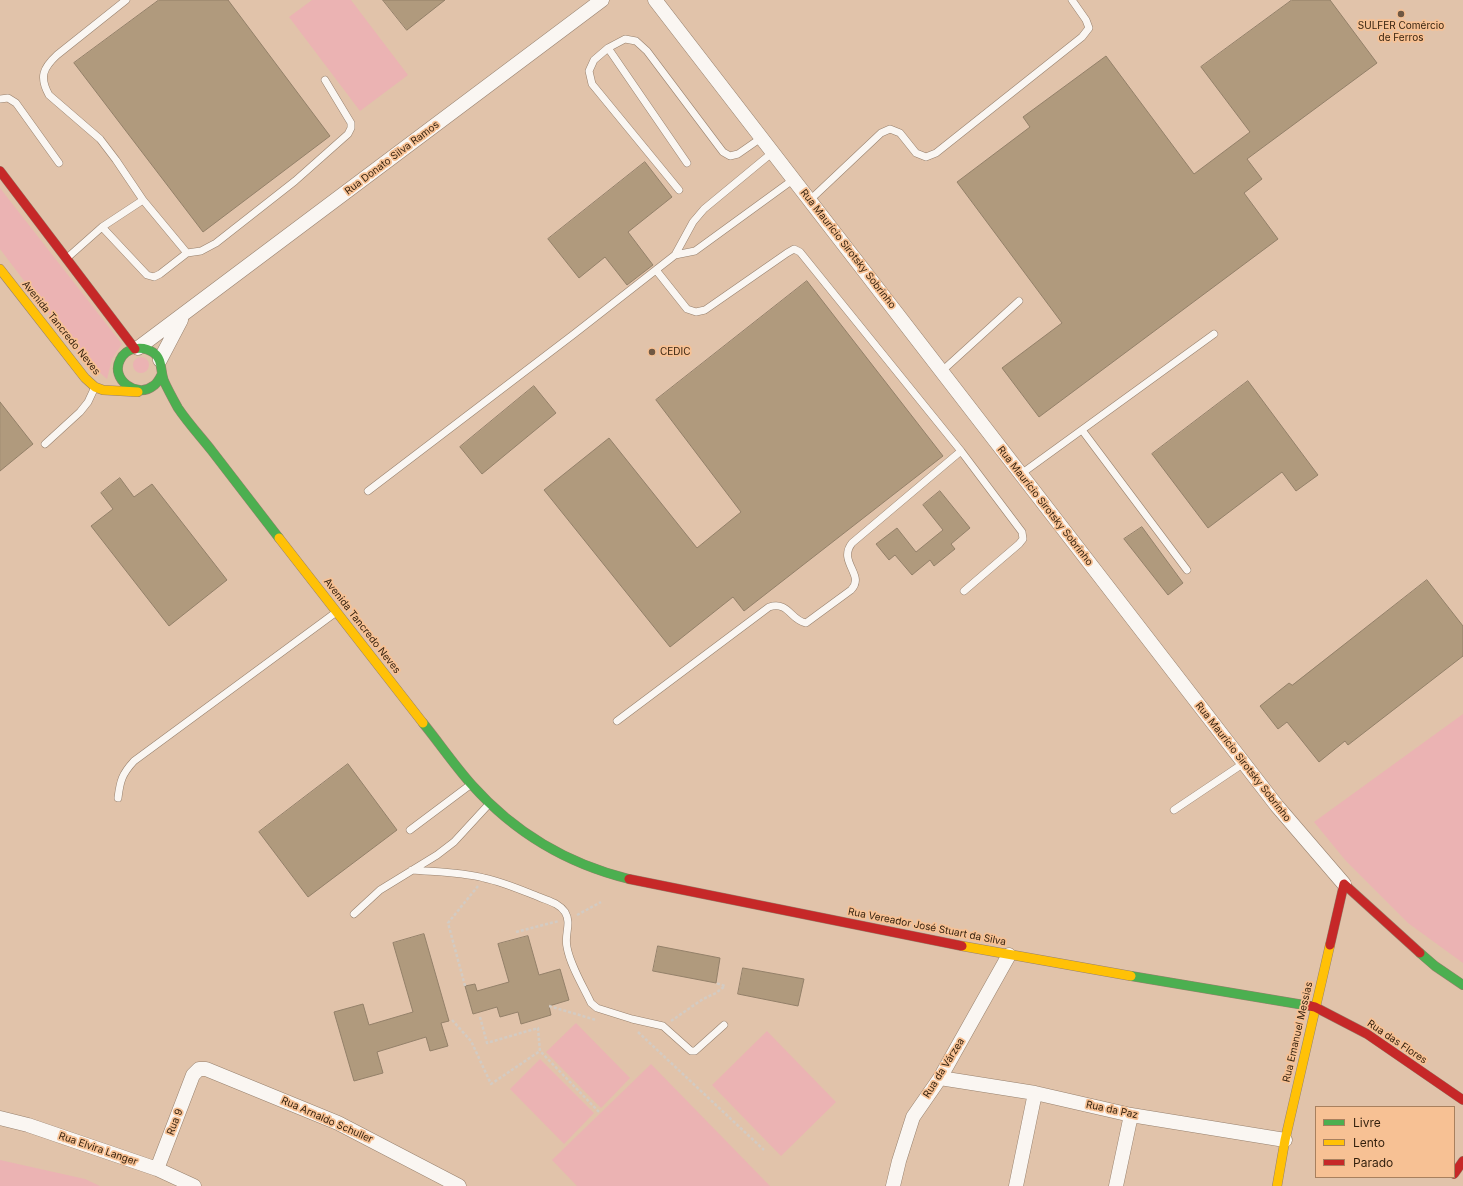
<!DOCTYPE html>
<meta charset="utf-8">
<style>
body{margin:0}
#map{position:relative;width:1463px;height:1186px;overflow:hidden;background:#e1c3aa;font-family:Inter,sans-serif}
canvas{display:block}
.legend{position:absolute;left:1315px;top:1106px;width:140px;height:72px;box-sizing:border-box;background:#f7c194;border:1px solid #a8805e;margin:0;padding:5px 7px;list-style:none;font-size:12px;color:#321f0c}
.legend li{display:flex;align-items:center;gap:8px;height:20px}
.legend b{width:20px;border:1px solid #a8805e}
</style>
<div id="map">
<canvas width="1463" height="1186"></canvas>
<ul class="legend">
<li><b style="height:5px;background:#4caf50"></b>Livre</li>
<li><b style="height:5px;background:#ffc107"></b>Lento</li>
<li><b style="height:5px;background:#c62828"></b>Parado</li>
</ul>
</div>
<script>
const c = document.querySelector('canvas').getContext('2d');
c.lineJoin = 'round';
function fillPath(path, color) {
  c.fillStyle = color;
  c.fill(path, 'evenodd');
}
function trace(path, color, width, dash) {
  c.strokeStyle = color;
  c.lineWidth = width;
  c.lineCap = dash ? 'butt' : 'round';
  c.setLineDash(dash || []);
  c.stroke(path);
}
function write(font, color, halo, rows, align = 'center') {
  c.font = font + ' Inter,sans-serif';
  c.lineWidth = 3.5;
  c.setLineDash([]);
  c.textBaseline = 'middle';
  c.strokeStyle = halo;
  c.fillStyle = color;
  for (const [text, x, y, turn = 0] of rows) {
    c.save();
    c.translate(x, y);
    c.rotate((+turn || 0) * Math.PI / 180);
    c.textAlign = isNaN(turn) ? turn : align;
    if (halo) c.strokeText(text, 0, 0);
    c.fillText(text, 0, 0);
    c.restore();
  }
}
fillPath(new Path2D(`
 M312,0h39l57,75 -48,36 -71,-94z
 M0,188l122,156 -10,15 -5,20 -26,-23 -81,-107z
 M133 365a8 8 0 1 1 16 0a8 8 0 1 1-16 0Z
 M1463,714v249l-55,-40 -62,-62 -32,-39z
 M576,1023l54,55 -29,30 -55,-56z
 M767,1031l69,71 -55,54 -69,-71z
 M540,1059l54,54 -30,31 -54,-55z
 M651,1064l119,122h-193l-25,-26z
 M0,1160l85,19 15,7h-100z`), '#ebb3b3');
const building = new Path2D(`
 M159,0h69l102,136 -127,96 -129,-169z
 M383,0h62l-38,30z
 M1292,0h38l47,63 -130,96 15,20 -18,14 34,46 -239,178 -37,-49 60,-45 -105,-141 73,-55 -7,-10 83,-61 88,118 56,-42 -49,-65z
 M645,162l27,35 -44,35 25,33 -26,20 -22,-28 -26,21 -31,-39z
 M807,281l136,175 -199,155 -11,-14 -63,50 -126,-157 65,-52 88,110 44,-36 -85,-112z
 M1248,381l70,94 -22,16 -14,-19 -74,56 -56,-74z
 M534,386l22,27 -74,61 -22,-27z
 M0,402l33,42 -33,27z
 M120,478l14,19 18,-13 75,96 -58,46 -78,-100 22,-17 -12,-16z
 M940,491l30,37 -19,16 4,5 -21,17 -4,-6 -18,15 -17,-20 -6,5 -13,-16 21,-16 19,24 27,-22 -20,-25z
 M1142,527l41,56 -15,12 -44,-56z
 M1427,580l36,46v30l-115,89 -3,-4 -26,21 -32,-40 -9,7 -18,-23 29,-23 3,2z
 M348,764l49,66 -89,67 -49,-65z
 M424,934l25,87 -8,2 7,23 -18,5 -4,-14 -49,15 6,21 -29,8 -20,-69 29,-8 6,21 44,-13 -20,-69z
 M528,936l11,39 21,-6 9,31 -20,6 2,9 -30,9 -3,-12 -18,5 -3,-10 -24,7 -8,-28 10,-2 2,7 32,-9 -11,-38z
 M658,946l62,12 -4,25 -63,-12z
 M743,968l61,11 -6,27 -60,-12z`);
fillPath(building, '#b09a7d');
trace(building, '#938069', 1);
const lane = new Path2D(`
 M126,0l-69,55c-14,13 -18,22 -8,40l51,44 16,21 27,40
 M608,48l-14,12 -5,11 3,13 87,106
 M0,99l8,-1 8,5 43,60
 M687,163l-79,-115 17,-9 11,2 11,10 76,101 7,4 8,-2 23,-16
 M810,200l71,-67 9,-4 10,4 16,20 10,4 10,-4 146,-116 7,-9 -3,-8 -14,-20
 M102,227l45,48 7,2 6,-3 27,-21
 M675,255l18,-33 11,-13 69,-57
 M67,258l35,-31 41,-27 44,53 14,-2 15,-8 79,-62 53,-47 3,-6v-5l-26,-43
 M942,371l77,-70
 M1082,430l105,140
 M45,444l35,-32 8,-10 7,-15
 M961,451l61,81 1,7 -4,5 -55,47
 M1021,474l193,-140
 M368,491l206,-157 101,-79 20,-4 99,-72
 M617,721l152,-114c20,-6 21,13 37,16l45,-33c15,-15 -14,-28 1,-47l109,-92 -161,-199 -6,-3 -7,4 -82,57 -9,2 -9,-3 -31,-39
 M118,798c2,-17 4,-24 16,-37l201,-148
 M1174,810l70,-47
 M410,830l60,-45
 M412,870c24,2 49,2 72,8 19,4 37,12 55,19 9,4 20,6 26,15 7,12 -1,22 2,35 3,18 16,39 24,56l6,5 35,11 31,7 28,25h4l29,-26
 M354,914l26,-24 57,-35 17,-13 35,-38`);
const street = new Path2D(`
 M655,0l622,806 67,78
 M138,348l464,-348
 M160,360l21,-40
 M940,1078l95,15 96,22 154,25
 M0,1118l28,7 129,44 37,17
 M157,1169l36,-94 6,-6h7l132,54 121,63
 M893,1186l6,-25 14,-44 27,-39 69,-123
 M1016,1186l19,-93
 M1116,1186l15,-71`);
const fast = new Path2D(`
 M162,374c-2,4 -5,10 -9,12 -16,13 -43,-7 -33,-26 6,-13 23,-15 34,-7 9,7 6,18 10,28 4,9 9,18 14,27 10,15 23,29 34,43 22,29 45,58 67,87
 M423,723c17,21 32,43 49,62 42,47 96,79 157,94
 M1420,953l15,13 28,19
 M1131,976l179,30`);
const slow = new Path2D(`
 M0,269l85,109 10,9 8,3 35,2
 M279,538l144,185
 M962,946l169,30
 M1277,1186l8,-46 45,-195`);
const jam = new Path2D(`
 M0,171l135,178
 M629,879l333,67
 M1330,945l14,-61 76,69
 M1310,1006l5,1 52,27 96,66
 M1454,1174l9,-13`);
trace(lane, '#97806d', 8);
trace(street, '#97806d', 15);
trace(fast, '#97806d', 10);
trace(slow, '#97806d', 10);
trace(jam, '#97806d', 10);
trace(new Path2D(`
 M577,915l24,-13
 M516,932l43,-11
 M465,986l-17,-63 30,-37
 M549,1006l47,14
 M480,1017l7,26 51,-15 2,23 60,62
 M452,1020l19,21 20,43 49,-33
 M671,1021l32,-22 13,-6 9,-7 -9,-3
 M638,1032l126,118`), '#d3cbc3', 2.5, [3, 2]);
trace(lane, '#faf6f2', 7);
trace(street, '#faf6f2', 14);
trace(fast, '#4caf50', 9);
trace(slow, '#ffc107', 9);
trace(jam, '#c62828', 9);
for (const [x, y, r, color] of [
 [1401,14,4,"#6f5843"],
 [652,352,4,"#6f5843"]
]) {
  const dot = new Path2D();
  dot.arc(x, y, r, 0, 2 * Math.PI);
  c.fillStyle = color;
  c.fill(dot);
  trace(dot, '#f7c194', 1.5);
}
write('10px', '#321f0c', '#f7c194', [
 ["SULFER Comércio",1401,26],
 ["de Ferros",1401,38],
 ["CEDIC",660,352,"left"]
]);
write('10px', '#321f0c', '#f7c194', [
 ["Rua Donato Silva Ramos",392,158,-37],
 ["Rua Maurício Sirotsky Sobrinho",848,249,52],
 ["Avenida Tancredo Neves",61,328,51],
 ["Rua Maurício Sirotsky Sobrinho",1045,506,52],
 ["Avenida Tancredo Neves",362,626,52],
 ["Rua Maurício Sirotsky Sobrinho",1243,762,52],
 ["Rua Vereador José Stuart da Silva",927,927,11],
 ["Rua Emanuel Messias",1298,1032,-77],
 ["Rua das Flores",1397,1042,34],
 ["Rua da Várzea",944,1068,-58],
 ["Rua da Paz",1112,1110,12],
 ["Rua Arnaldo Schuller",327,1120,24],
 ["Rua 9",175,1122,-69],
 ["Rua Elvira Langer",98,1149,19]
]);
</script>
